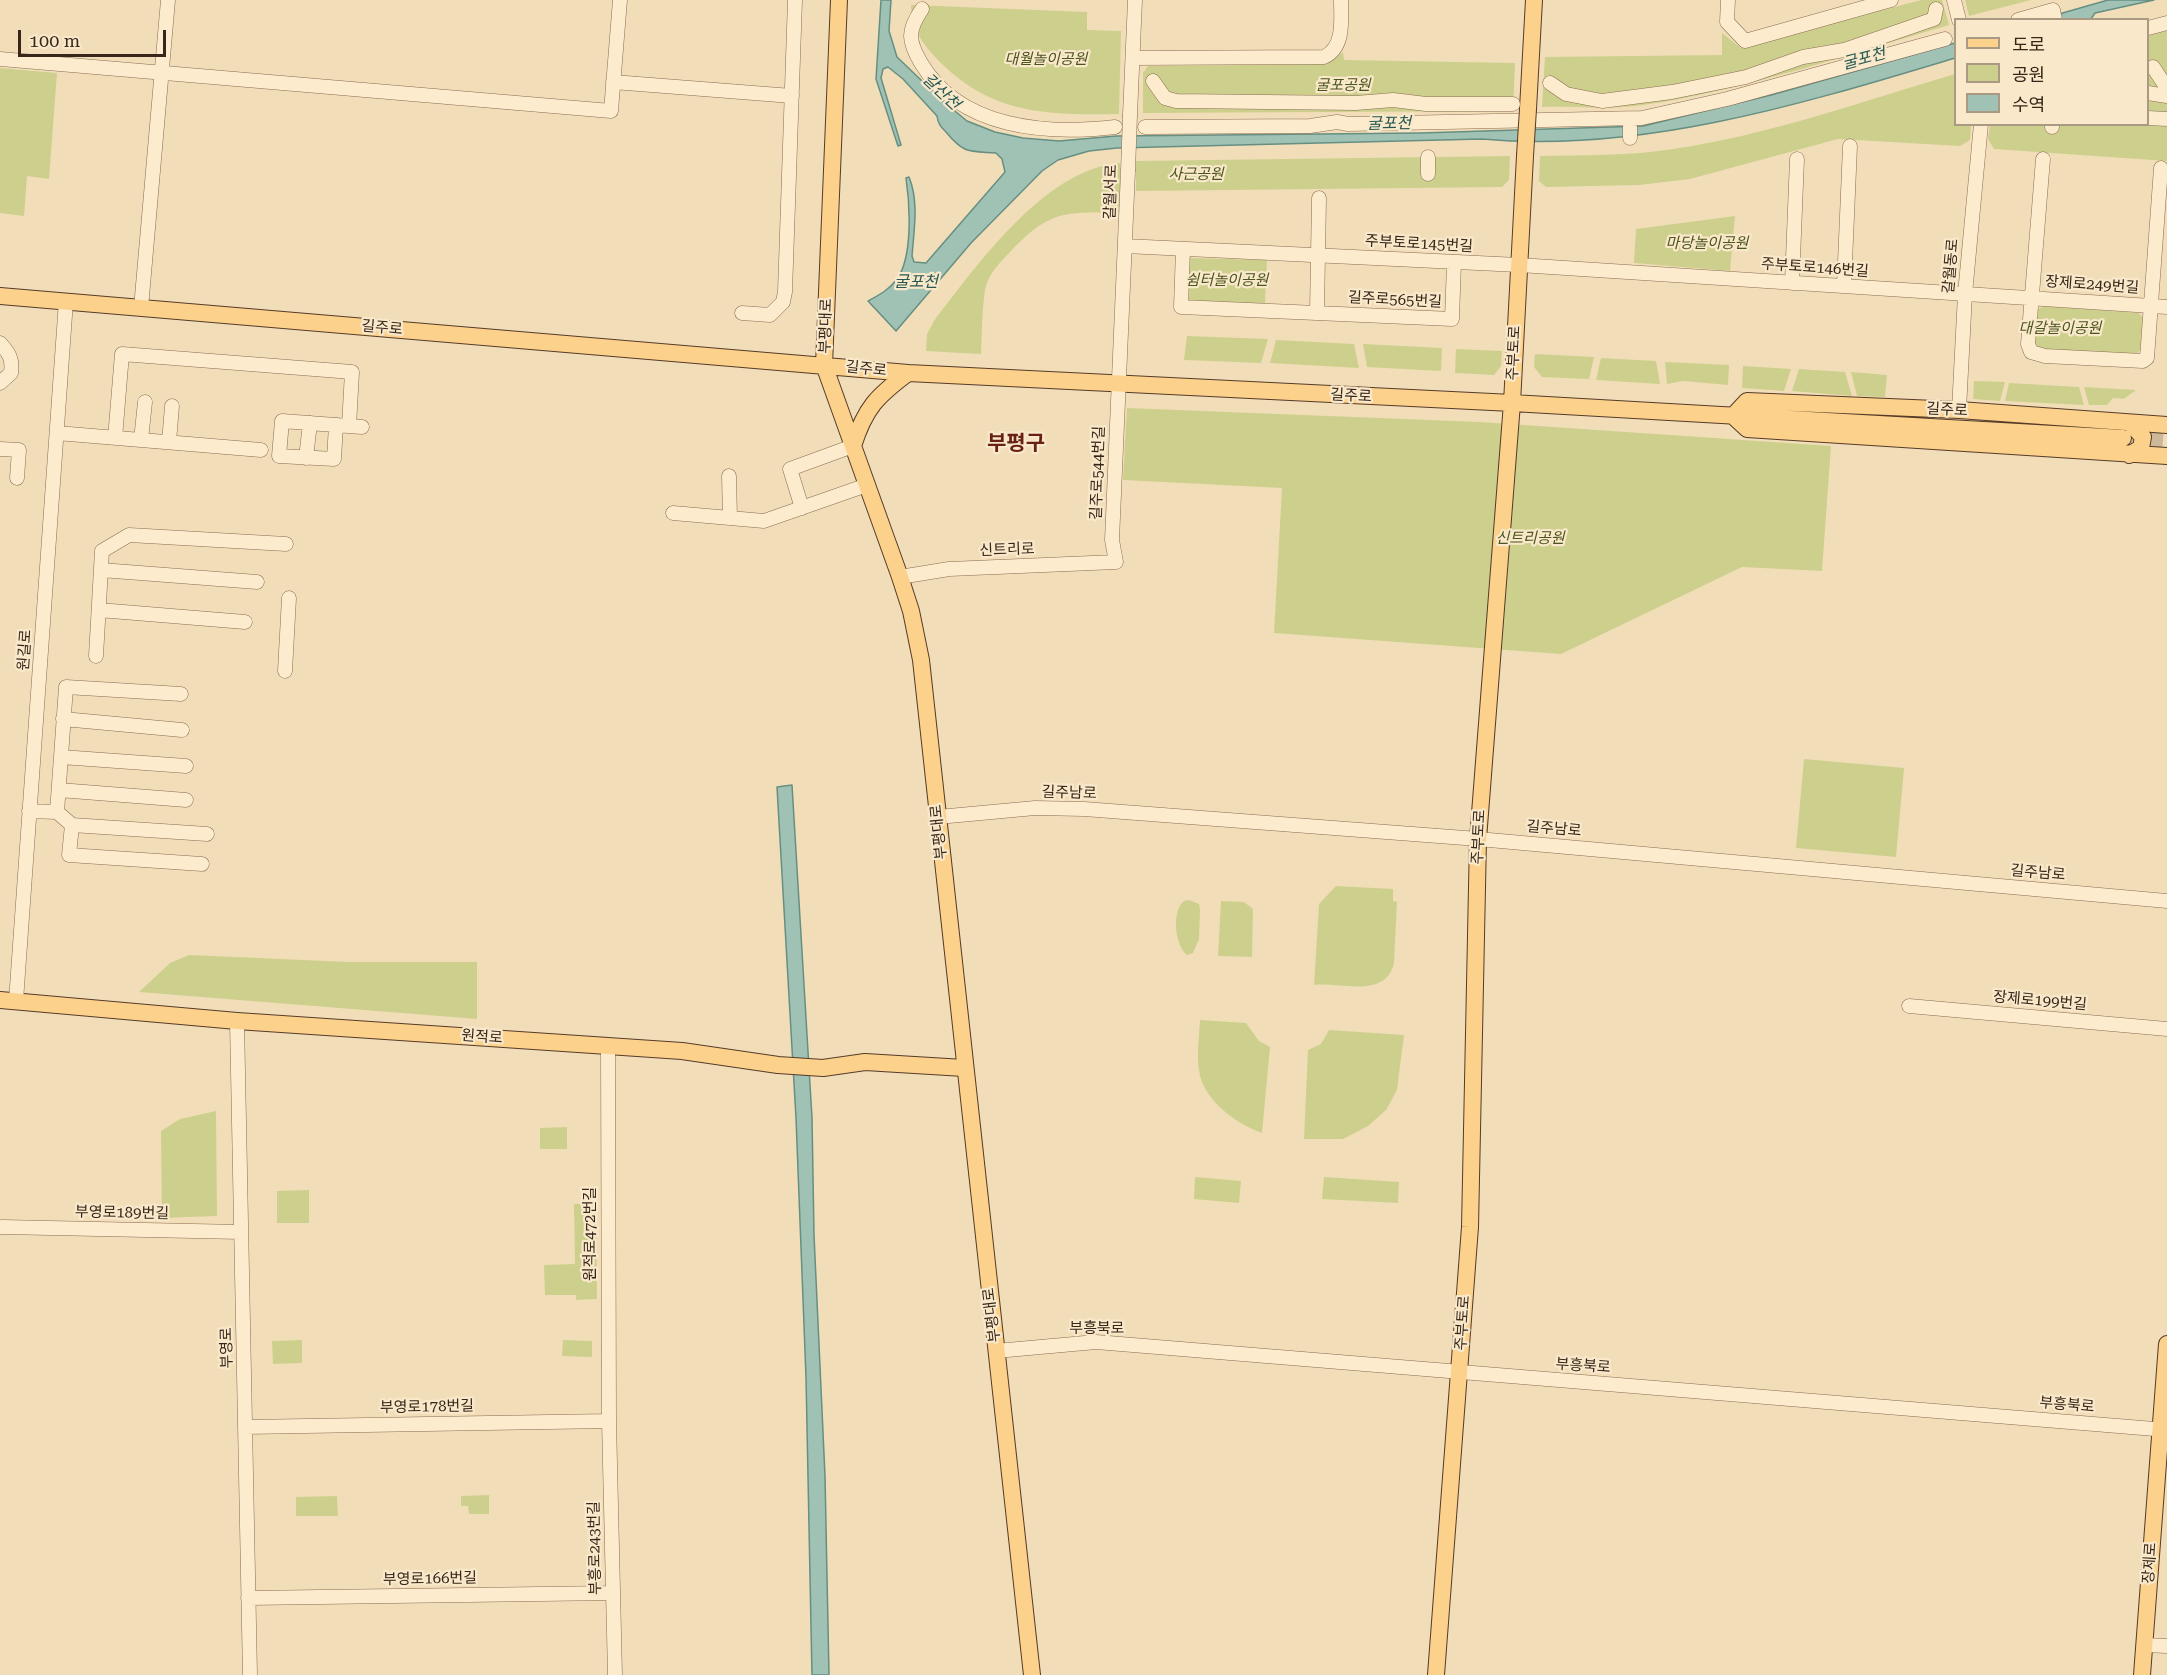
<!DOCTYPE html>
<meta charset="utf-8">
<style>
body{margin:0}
#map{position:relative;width:2167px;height:1675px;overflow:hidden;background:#f2ddb9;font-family:"Roboto Serif","Noto Sans KR",serif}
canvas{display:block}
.legend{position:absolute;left:1954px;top:18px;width:195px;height:108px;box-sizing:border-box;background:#f9e8ca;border:2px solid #ab9a83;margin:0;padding:8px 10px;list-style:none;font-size:18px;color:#372619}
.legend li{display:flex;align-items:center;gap:12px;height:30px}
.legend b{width:30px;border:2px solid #ab9a83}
.scale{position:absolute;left:18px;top:30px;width:148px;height:27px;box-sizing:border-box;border:3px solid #372619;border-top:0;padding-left:8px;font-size:18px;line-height:21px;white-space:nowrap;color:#372619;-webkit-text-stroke:4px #f9e8ca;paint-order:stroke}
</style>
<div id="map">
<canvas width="2167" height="1675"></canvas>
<ul class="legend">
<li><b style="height:8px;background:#fbd18c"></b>도로</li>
<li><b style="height:16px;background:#cdd08d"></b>공원</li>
<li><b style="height:16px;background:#9fc2b5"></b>수역</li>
</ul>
<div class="scale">100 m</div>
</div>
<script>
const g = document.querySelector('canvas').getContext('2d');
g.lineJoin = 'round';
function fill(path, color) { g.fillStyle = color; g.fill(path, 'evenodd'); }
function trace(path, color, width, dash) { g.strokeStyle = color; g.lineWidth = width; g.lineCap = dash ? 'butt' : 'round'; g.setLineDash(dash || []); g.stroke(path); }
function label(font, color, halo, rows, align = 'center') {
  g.font = font + ' "Roboto Serif","Noto Sans KR",serif'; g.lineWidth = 4.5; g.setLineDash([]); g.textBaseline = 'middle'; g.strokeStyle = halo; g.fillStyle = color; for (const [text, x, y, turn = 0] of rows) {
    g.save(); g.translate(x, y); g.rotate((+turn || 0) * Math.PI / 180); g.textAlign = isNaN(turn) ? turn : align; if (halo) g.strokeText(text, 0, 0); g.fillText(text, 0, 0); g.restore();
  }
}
fill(new Path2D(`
 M1921 0H1942L1949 25C1848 54 1747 90 1643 105 1610 110 1575 106 1542 107L1545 57 1722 55V33L1741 48Z
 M1965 0H2031L1969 16Z
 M911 5 1087 12V30L1121 31 1119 114C1049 115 994 115 942 64 924 46 912 31 911 5Z
 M2167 19V161L1994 149 1988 139 1990 125 2148 124V25Z
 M1343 52 1344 60 1515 63 1513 111 1143 113V73L1148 66 1327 64Z
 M0 68 57 73 49 179 27 176 24 216 0 213Z
 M1955 74 1956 124 1971 125 1970 140 1960 146 1838 139 1690 179 1639 185 1546 187 1539 181 1540 156C1584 155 1629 156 1673 149 1769 135 1863 101 1955 74Z
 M1510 156 1509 180 1502 187 1136 191V161Z
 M1120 163V213C1064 212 1050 210 1010 252 999 263 988 275 985 290 982 311 982 333 981 354L926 351 927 334 934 321C976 266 1046 168 1120 163Z
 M1735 216 1730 271 1634 263 1636 229Z
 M1189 258 1267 260 1265 304 1188 301Z
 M2044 306 2139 313 2144 319 2142 349 2136 354 2039 349 2034 341 2037 310Z
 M1187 336 1268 339 1261 363 1184 360Z
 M1276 340 1354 344 1359 368 1270 363Z
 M1363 344 1442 348 1441 371 1367 367Z
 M1456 349 1502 351 1501 366 1494 375 1455 373Z
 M1535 354 1594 357 1589 379 1542 377 1534 367Z
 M1601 358 1656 361 1660 384 1596 380Z
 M1665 362 1729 365 1728 385 1683 381 1667 384Z
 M1743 366 1791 369 1784 391 1742 388Z
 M1799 369 1845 372 1852 396 1792 391Z
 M1851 372 1887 375 1885 397 1857 396Z
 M1974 381 2005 382 2000 401 1973 399Z
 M2009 383 2079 387 2084 405 2005 401Z
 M2084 387 2136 390 2124 399 2113 398 2107 405H2089Z
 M1127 408 1480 422 1831 446 1822 571 1742 567 1561 654 1274 633 1282 488 1123 480Z
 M1804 759 1904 768 1896 857 1796 848Z
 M1336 886 1393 889V901L1397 902 1394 963C1386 999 1341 982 1314 985L1319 904Z
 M1189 900 1199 904 1200 910 1199 939 1193 953 1187 955C1175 946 1171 912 1184 901Z
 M1221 901 1244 902 1253 909 1252 957 1218 956Z
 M189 955 349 962H477V1019L139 992 170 963Z
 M1200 1020 1246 1023 1259 1041 1270 1047 1262 1133C1239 1125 1211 1105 1202 1082 1195 1063 1199 1040 1200 1020Z
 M1329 1030 1404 1035 1397 1090 1386 1110 1368 1126 1343 1139H1304L1308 1050 1321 1044Z
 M216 1111 217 1216 162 1218 161 1131 180 1119Z
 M567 1127V1149H540V1128Z
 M1195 1177 1241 1181 1239 1203 1194 1199Z
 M1324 1177 1399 1182 1398 1203 1322 1199Z
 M309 1190V1223H277V1191Z
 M574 1204H596L597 1299 576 1300V1295H545L544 1265 575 1264Z
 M302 1340V1363L273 1364 272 1341Z
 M563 1340 592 1341V1357L562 1356Z
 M489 1495V1514H469L468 1506H461V1496Z
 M337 1496 338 1516H296V1497Z`), '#cdd08d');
const water = new Path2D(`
 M881 0H891L889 31 897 57 944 102 967 121 995 132 1023 138 1059 141 1116 136 1421 133 1643 126 1771 95 1955 43V58C1805 103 1641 154 1482 139L1117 148 1089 151 1058 160 1042 171 971 243 896 331 868 301C879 295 889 290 897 279 913 257 910 205 906 178L909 177C919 201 914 230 912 256L914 262 926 263 1005 172 1002 159 996 153C969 151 964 154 946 132 941 127 938 124 937 116L903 79 888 67 883 69 881 78 901 145 898 146 876 79Z
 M2108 0H2154L2095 13 2091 19 2038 20Z
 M792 785 812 1118 814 1235 825 1476 829 1675H812L806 1377 796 1118 777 787Z`);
fill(water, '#9fc2b5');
trace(water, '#668f82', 1.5);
trace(new Path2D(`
 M2123 438 2167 441`), '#cdb899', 16, [16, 8]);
const minor = new Path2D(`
 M1728 0 1727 22 1745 41 1891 0
 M1954 0 1959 20
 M922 9C907 31 908 41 921 63 960 129 1047 135 1115 127
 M2018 20 2053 10 2055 20
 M2148 28 2167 23
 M1133 58 1324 57C1345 47 1341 20 1341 0
 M0 59 611 111 620 0
 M2153 67 2167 88
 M1153 81 1165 98 1176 101 1356 103 1393 100 1426 104H1513
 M613 82 792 96
 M1550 83 1566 94 1602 101 1672 92 1746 77 1803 57 1844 50 1934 19 1936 9
 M2148 93 2167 96
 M1130 115 1135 0
 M2148 118 2167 119
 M1145 127 1310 126 1337 122 1348 124 1642 118 1727 99 1945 39
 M2052 127V124
 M1630 138V127
 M1428 157V174
 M2043 159 2028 344 2031 352 2045 356 2143 361 2147 358 2161 168
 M1125 246 1519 265 2167 307
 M1183 249 1181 307 1452 319 1454 263
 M1792 283 1797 159
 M1844 286 1850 146
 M141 308 168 0
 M1317 312 1319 198
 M742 313 770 315 783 302 785 292 795 0
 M0 343C9 353 13 359 11 373L0 383
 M1959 410 1965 294 1981 124
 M336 425 334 459 279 456 282 421 362 427
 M57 433 261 450
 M115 438 122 354 352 372 349 426
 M141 440 145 402
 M169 442 172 406
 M0 449 19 450 17 478
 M306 458 310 423
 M729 476 730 518
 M802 508 790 469 853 446
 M673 513 764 521 867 485
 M101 570 257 582
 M900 577 949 569 1116 562 1112 540 1128 171
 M99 610 245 622
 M96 656 102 551 129 535 286 544
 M285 671 289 598
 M63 719 182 730
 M61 757 186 766
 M59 790 186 800
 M29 811 57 812 72 825 69 855 202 864
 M57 812 66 687 181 694
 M938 817 1035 808 1084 809 1478 839 2167 901
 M72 825 207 834
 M16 1001 66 301
 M1909 1006 2167 1029
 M237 1021 250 1675
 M608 1046 609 1421 615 1675
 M2 1227 241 1232
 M996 1351 1096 1342 2167 1430
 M245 1427 609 1421
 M248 1598 613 1593
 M2144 1645 2167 1646`);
const major = new Path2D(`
 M839 0 824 365 900 577 911 611 921 660 1032 1675
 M1528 109 1534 0
 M0 296 908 373 1512 403 2123 438
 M1733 416 1747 401 1959 410 2167 425
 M1733 416 1747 429 2167 456
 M853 446C865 408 877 396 908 373
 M2129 455 2141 448 2143 437 2130 423
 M0 1000 237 1021 682 1051 778 1065 823 1068 865 1062 964 1068
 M1436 1675 1470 1227 1478 839 1512 403 1525 156
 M2142 1675 2167 1344`);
trace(minor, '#8a6c52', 15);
trace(major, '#563b28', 18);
trace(minor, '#fcebcd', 14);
trace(major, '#fbd18c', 16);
const minorBridge = new Path2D(`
 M1128 171 1130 115`);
const majorBridge = new Path2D(`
 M1525 156 1528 109`);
trace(minorBridge, '#8a6c52', 15, []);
trace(majorBridge, '#563b28', 18, []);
trace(minorBridge, '#fcebcd', 14);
trace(majorBridge, '#fbd18c', 16);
label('italic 15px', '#4b551e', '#f9e8ca', [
 ["대월놀이공원",1046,60],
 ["굴포공원",1343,86],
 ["사근공원",1196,175],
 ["마당놀이공원",1707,244],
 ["쉼터놀이공원",1227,281],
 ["대갈놀이공원",2060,329],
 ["신트리공원",1530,539]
]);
label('15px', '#372619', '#f9e8ca', [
 ["갈월서로",1111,192,-88],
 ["주부토로145번길",1419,244,3],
 ["갈월동로",1951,266,-85],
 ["주부토로146번길",1815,268,4],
 ["장제로249번길",2092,285,4],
 ["길주로565번길",1395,300,3],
 ["부평대로",826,326,-88],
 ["길주로",382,328,5],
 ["주부토로",1514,353,-87],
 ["길주로",866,369,6],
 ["길주로",1351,396,3],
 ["길주로",1947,410,3],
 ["길주로544번길",1098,473,-88],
 ["신트리로",1007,550,-2],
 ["원길로",25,650,-86],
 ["길주남로",1069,793,2],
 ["길주남로",1554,829,5],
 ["부평대로",939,832,-96],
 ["주부토로",1479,837,-87],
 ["길주남로",2038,873,5],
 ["장제로199번길",2040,1001,5],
 ["원적로",482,1037,4],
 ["부영로189번길",122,1213,1],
 ["원적로472번길",591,1234,-90],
 ["부평대로",992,1315,-97],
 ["주부토로",1463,1323,-86],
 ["부흥북로",1097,1329],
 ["부영로",227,1348,-91],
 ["부흥북로",1583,1366,4],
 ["부흥북로",2067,1405,5],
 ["부영로178번길",427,1407,-1],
 ["부흥로243번길",595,1548,-91],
 ["장제로",2150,1563,-86],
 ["부영로166번길",430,1579,-1]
]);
label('italic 16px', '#275952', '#f9e8ca', [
 ["굴포천",1864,59,-15],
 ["갈산천",941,92,43],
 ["굴포천",1389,124,-1],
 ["굴포천",916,282]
]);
label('bold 21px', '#682114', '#f9e8ca', [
 ["부평구",1016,444]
]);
</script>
